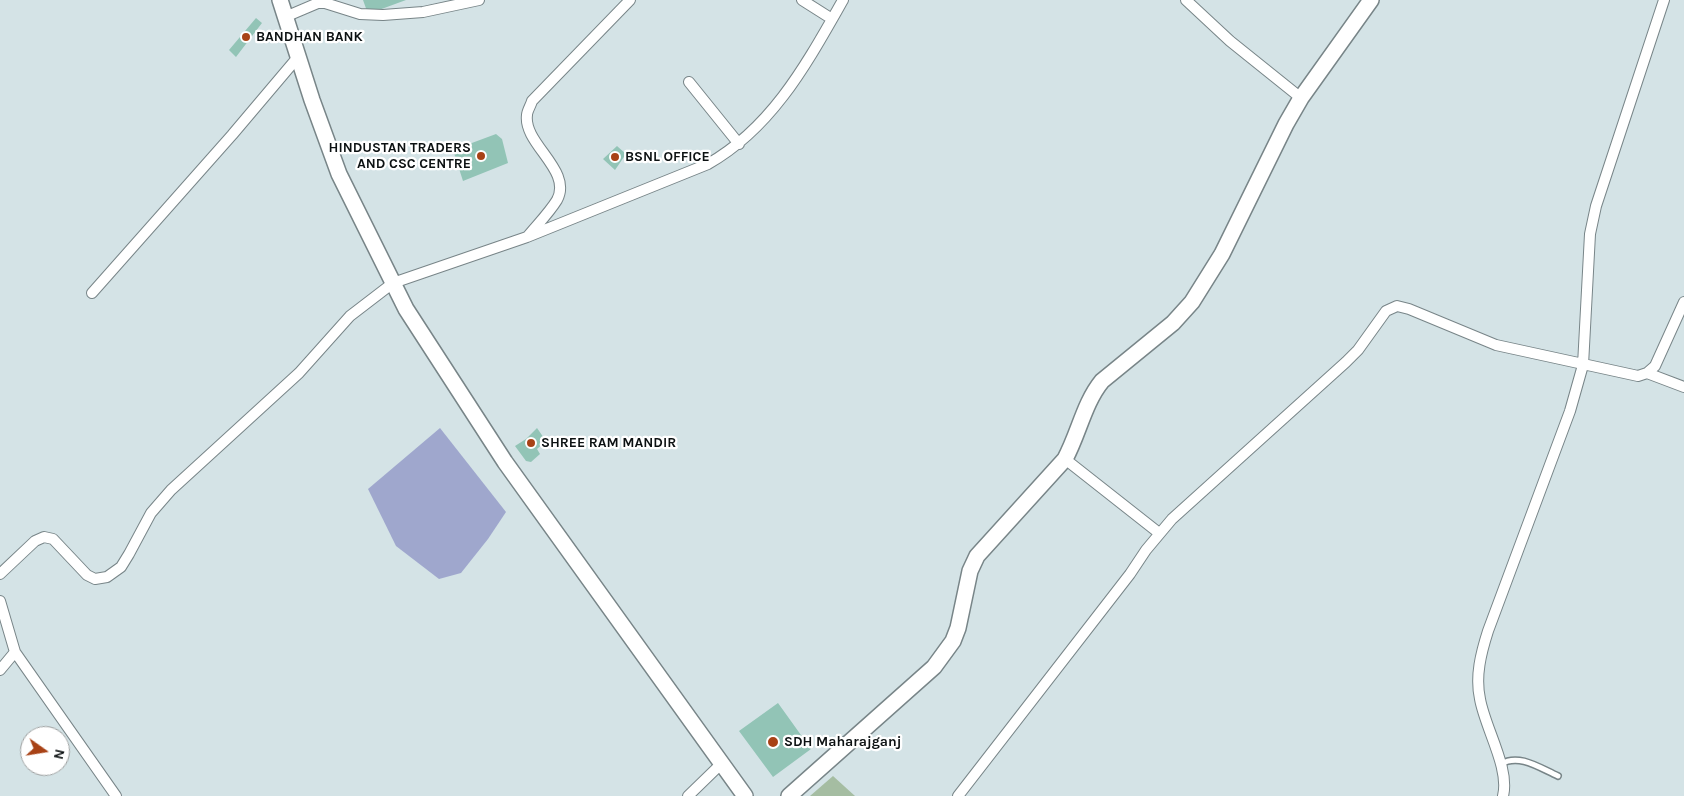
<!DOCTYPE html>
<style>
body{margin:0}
#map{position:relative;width:1684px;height:796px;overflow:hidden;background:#d4e3e6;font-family:Karla,sans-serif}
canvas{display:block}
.north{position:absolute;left:20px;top:726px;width:50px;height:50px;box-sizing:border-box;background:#fff;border:1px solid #9ea0a0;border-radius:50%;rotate:103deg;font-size:14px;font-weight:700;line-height:20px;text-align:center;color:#0c1112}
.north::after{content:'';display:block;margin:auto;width:18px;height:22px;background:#a84216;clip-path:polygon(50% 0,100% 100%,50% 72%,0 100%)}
</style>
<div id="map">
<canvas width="1684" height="796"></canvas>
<div class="north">N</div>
</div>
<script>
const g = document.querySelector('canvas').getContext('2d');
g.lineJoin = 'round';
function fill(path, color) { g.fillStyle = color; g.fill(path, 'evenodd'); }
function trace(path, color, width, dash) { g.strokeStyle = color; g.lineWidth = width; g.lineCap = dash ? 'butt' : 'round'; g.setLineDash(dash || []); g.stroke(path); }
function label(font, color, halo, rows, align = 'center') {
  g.font = font + ' Karla,sans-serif'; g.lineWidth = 4.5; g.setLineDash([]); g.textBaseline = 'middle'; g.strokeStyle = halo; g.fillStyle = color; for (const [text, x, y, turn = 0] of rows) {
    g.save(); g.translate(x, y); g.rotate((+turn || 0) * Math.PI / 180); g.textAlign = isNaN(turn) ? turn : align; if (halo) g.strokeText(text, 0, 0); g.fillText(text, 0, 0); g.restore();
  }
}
fill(new Path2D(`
 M833 776 855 796H810Z`), '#a5bda2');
fill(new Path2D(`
 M440 428 506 512 488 539 461 573 439 579 396 546 368 489Z`), '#9fa7cd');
fill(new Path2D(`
 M363 0H406L368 14Z
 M256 18 262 23 236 57 229 50Z
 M496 134 502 139 508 163 463 181 453 150Z
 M617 146 626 154 615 170 603 159Z
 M537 428 546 441 537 449 540 454 531 462 526 461 515 446 526 439Z
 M778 703 811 749 773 777 739 731Z`), '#92c4b6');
const lane = new Path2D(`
 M1501 764C1519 753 1540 768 1558 776`);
const street = new Path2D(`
 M802 0 832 19
 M1186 0 1230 41 1301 98
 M285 17 318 3H325L360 14 383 15 423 12 479 0
 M689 82 739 144
 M528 236C537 225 549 213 557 200 573 170 523 144 527 115 527 111 531 105 532 101L630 0
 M92 293 232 135 298 57
 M1647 373 1684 387
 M1065 459 1159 533
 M0 574 35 541 44 537 53 539 87 575 95 579 107 577 121 567 129 554 151 513 171 490 299 373 350 316 393 283 527 237 708 164C773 127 807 63 843 0
 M0 601 15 652 116 796
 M0 670 15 652
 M688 796 721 764
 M958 796 1130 574 1146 550 1172 519 1346 362 1358 350 1386 311 1397 306 1409 309 1496 345 1638 376 1647 373 1655 366 1684 302
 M1503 796C1510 768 1485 728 1480 699 1475 676 1481 653 1488 631L1570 411 1583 365 1590 234 1596 206 1664 0`);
const secondary = new Path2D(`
 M280 0 312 100 339 174 406 309 505 462 745 796
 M789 796 934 667 953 641 958 628 970 571 977 556 1065 459C1079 433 1084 403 1102 381L1173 323 1192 302 1222 254 1286 124 1301 98 1371 0`);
trace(lane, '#788588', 8);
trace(street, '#788588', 12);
trace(secondary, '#788588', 18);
trace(lane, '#fff', 5);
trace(street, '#fff', 10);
trace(secondary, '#fff', 15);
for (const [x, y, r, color] of [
 [246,37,5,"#a84216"],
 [481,156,5,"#a84216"],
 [615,157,5,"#a84216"],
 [531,443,5,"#a84216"],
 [773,742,6,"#a84216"]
]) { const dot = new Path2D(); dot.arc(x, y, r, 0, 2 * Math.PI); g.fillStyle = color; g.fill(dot); trace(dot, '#fff', 2); }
label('bold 14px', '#0c1112', '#fff', [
 ["BANDHAN BANK",256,37],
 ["HINDUSTAN TRADERS",471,148,"right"],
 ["AND CSC CENTRE",471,164,"right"],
 ["BSNL OFFICE",625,157],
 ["SHREE RAM MANDIR",541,443],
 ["SDH Maharajganj",784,742]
], 'left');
</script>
